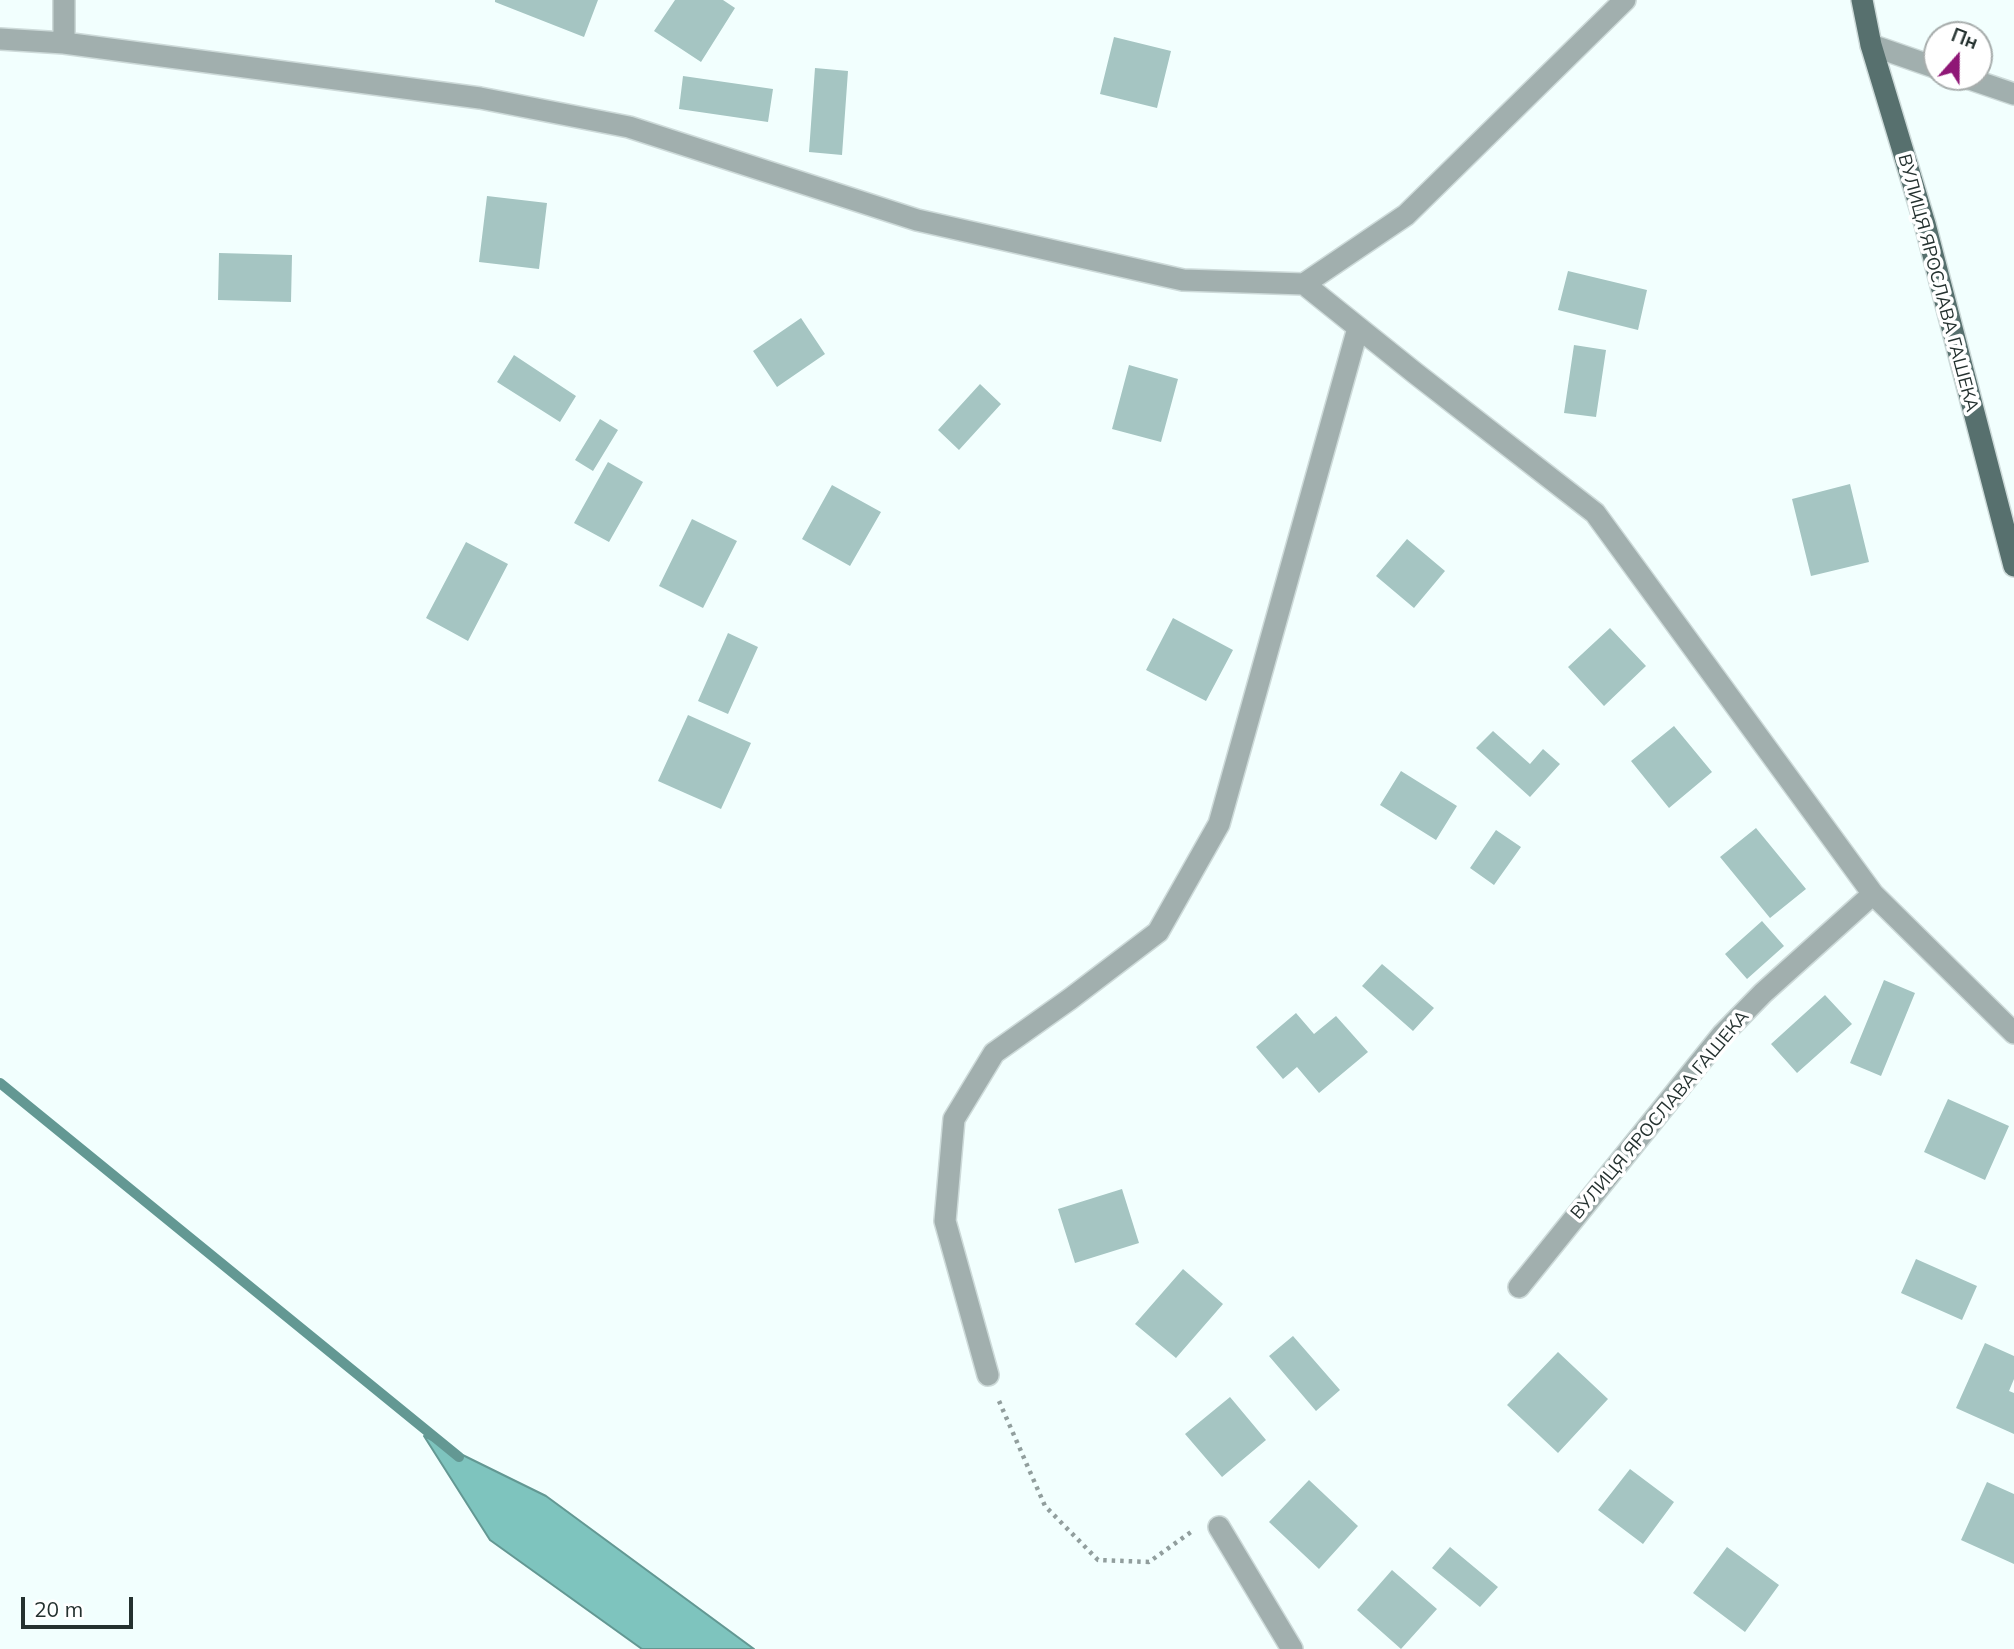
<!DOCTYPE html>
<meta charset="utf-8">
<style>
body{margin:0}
#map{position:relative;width:2014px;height:1649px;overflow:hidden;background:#f2fffe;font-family:Mulish,sans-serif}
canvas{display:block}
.north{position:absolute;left:1923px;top:21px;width:70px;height:70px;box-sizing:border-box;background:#fff;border:2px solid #a7adac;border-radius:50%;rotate:21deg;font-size:19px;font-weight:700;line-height:28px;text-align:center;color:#24312f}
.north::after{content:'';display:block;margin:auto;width:24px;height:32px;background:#8f1776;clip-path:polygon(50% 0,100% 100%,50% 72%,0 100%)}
.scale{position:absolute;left:21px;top:1597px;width:112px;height:32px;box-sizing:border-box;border:4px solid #24312f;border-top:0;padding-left:9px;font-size:21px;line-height:24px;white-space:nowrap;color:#24312f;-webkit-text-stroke:5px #fff;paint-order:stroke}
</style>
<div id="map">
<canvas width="2014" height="1649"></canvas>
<div class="north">Пн</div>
<div class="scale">20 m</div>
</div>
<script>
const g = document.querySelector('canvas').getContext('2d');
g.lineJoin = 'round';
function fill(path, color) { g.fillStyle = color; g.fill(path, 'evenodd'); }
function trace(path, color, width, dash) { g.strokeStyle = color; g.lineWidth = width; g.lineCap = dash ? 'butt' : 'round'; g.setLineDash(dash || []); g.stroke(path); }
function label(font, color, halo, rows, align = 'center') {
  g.font = font + ' Mulish,sans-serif'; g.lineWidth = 7; g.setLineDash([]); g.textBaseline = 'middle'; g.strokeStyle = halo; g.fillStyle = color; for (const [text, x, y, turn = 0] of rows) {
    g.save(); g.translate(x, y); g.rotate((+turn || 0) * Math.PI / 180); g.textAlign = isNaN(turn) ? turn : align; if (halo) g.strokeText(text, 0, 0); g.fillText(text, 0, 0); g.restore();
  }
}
const water = new Path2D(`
 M424 1436 546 1496 754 1649H642L490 1540Z`);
fill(water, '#7ec4be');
trace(water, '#639893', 2);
trace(new Path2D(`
 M0 1083 459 1457`), '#639893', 10);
fill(new Path2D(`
 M495 0H598L584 37 495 2Z
 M675 0H723L735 8 701 62 654 31Z
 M1114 37 1171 51 1157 108 1100 94Z
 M815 68 848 71 842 155 809 152Z
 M683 76 773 89 768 122 679 109Z
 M487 196 547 203 539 269 479 262Z
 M219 253 292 255 291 302 218 300Z
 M1568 271 1647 290 1638 330 1558 310Z
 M801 318 825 354 777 387 753 351Z
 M1574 345 1606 350 1596 417 1564 413Z
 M514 355 576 396 560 422 497 382Z
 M1129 365 1178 379 1161 442 1112 429Z
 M980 384 1001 404 959 450 938 430Z
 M600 419 618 430 593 471 575 460Z
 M608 462 643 482 609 542 574 523Z
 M1850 484 1869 562 1811 576 1792 499Z
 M832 485 881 512 850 566 802 539Z
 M692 519 737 541 703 608 659 586Z
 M1407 539 1445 571 1414 608 1376 576Z
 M466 542 508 564 468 641 426 618Z
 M1173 618 1233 650 1206 701 1146 670Z
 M1610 628 1646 666 1604 706 1568 667Z
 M728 633 758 647 728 714 698 701Z
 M688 715 751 743 721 809 658 781Z
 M1674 726 1712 772 1669 808 1631 761Z
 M1493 731 1530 764 1543 749 1560 764 1530 797 1476 748Z
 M1401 771 1457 806 1436 840 1380 805Z
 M1756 828 1806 889 1770 918 1720 857Z
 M1496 830 1521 847 1494 885 1470 868Z
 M1762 921 1784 946 1747 979 1725 954Z
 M1382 964 1434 1008 1413 1031 1362 986Z
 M1884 980 1915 993 1881 1076 1850 1063Z
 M1825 995 1852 1024 1797 1073 1771 1044Z
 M1296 1013 1314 1034 1336 1016 1368 1052 1319 1093 1297 1067 1283 1079 1256 1047Z
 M1948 1099 2009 1126 1985 1180 1924 1152Z
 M1122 1189 1139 1243 1075 1263 1058 1209Z
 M1916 1259 1977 1286 1962 1320 1901 1293Z
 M1183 1269 1223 1304 1176 1358 1135 1324Z
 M1293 1336 1340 1390 1316 1411 1269 1356Z
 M1985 1343 2014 1356V1379L2009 1391 2014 1393V1434L1956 1408Z
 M1558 1352 1608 1399 1558 1453 1507 1405Z
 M1230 1397 1266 1440 1222 1477 1185 1434Z
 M1630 1469 1674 1502 1643 1544 1598 1510Z
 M1309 1480 1358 1526 1319 1569 1269 1522Z
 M1987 1482 2014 1494V1564L1961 1540Z
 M1450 1547 1498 1587 1480 1607 1432 1568Z
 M1727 1547 1779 1585 1745 1632 1693 1593Z
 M1392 1570 1437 1609 1401 1649 1357 1610Z`), '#a5c5c2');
const street = new Path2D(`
 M64 0V43
 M0 39 64 43 480 98 629 127 917 220 1183 280 1304 284 1406 215 1625 0
 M1871 45 1937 68
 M1964 77 2014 94
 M1304 284 1415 373 1595 513 1873 894 2014 1033
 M1519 1287 1722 1035 1763 993 1873 894
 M988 1375 945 1221 954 1119 994 1053 1070 999 1158 932 1219 824 1358 328
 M1219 1527 1292 1649`);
const primary = new Path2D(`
 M1862 0 1871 45 1925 224 2014 566`);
trace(street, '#cddad9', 24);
trace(primary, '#cddad9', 24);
trace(new Path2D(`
 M999 1401 1045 1506 1098 1560 1149 1562 1191 1532`), '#919e9d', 4.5, [3.5, 5]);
trace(street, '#a1afae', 21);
trace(primary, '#57706e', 21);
label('18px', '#24312f', '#fff', [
 ["ВУЛИЦЯ ЯРОСЛАВА ГАШЕКА",1938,283,75],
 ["ВУЛИЦЯ ЯРОСЛАВА ГАШЕКА",1660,1115,-50]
]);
</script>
